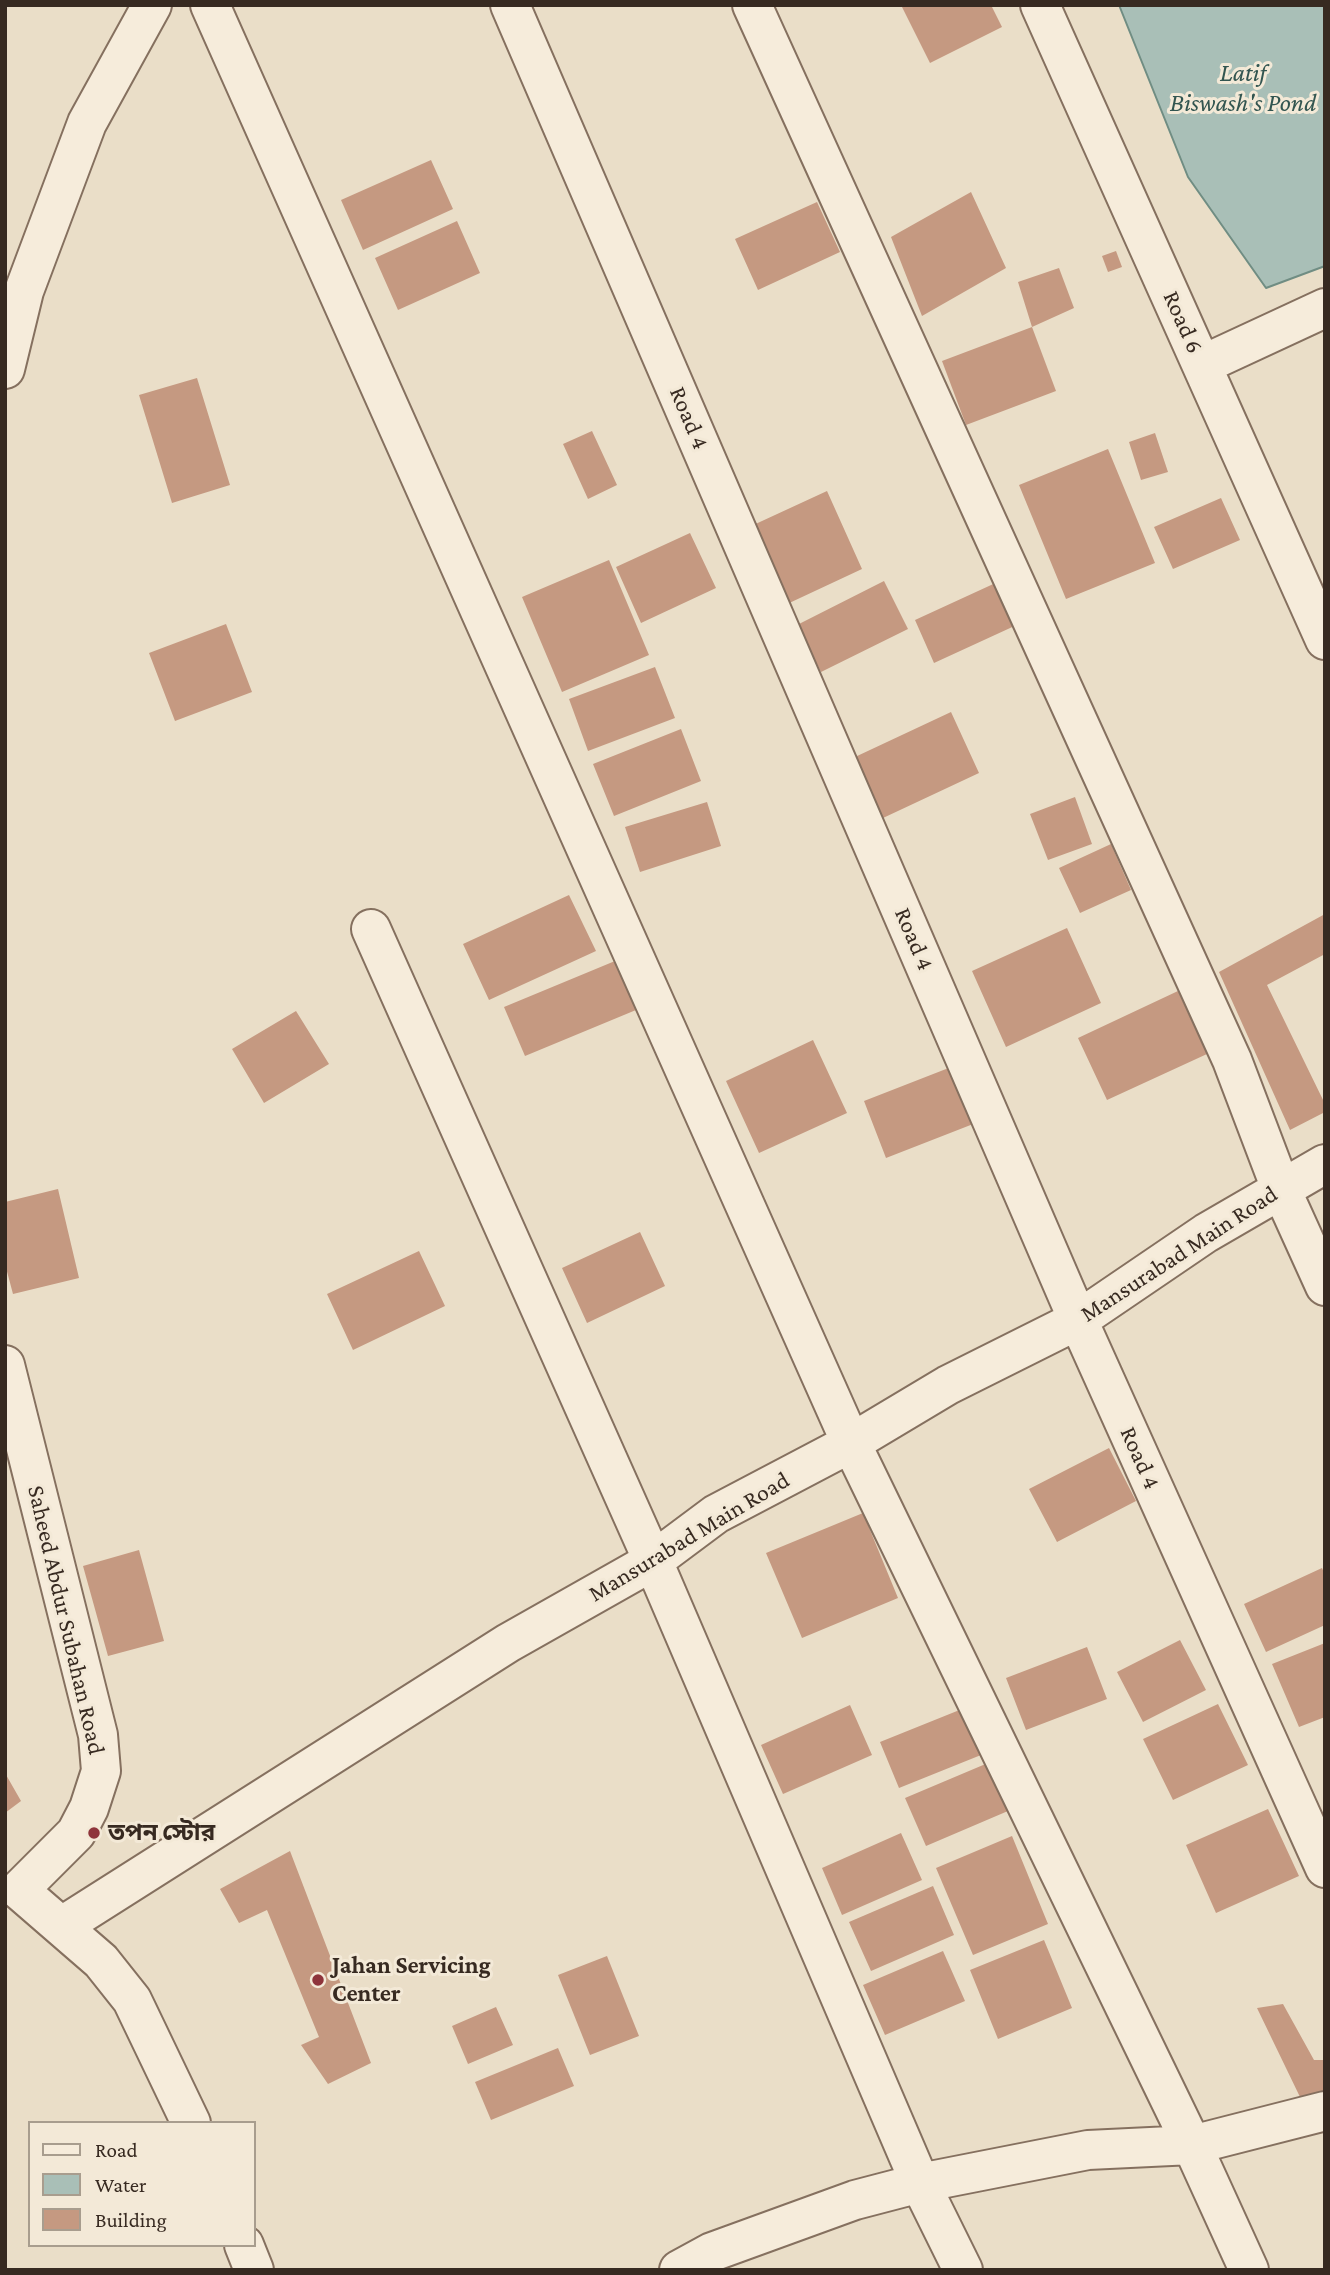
<!DOCTYPE html>
<meta charset="utf-8">
<style>
body{margin:0}
#map{position:relative;width:1330px;height:2275px;overflow:hidden;background:#eadec8;font-family:"Crimson Pro",serif}
canvas{display:block}
.frame{position:absolute;inset:0;border:7px solid #372a21;pointer-events:none}
.legend{position:absolute;left:28px;top:2121px;width:228px;height:126px;box-sizing:border-box;background:#f3e9d7;border:2px solid #a89d8e;margin:0;padding:9px 12px;list-style:none;font-size:21px;color:#372a21}
.legend li{display:flex;align-items:center;gap:14px;height:35px}
.legend b{width:35px;border:2px solid #a89d8e}
</style>
<div id="map">
<canvas width="1330" height="2275"></canvas>
<div class="frame"></div>
<ul class="legend">
<li><b style="height:9px;background:#f6ecdb"></b>Road</li>
<li><b style="height:19px;background:#a9bfb7"></b>Water</li>
<li><b style="height:19px;background:#c59981"></b>Building</li>
</ul>
</div>
<script>
const g = document.querySelector('canvas').getContext('2d');
g.lineJoin = 'round';
function fill(path, color) { g.fillStyle = color; g.fill(path, 'evenodd'); }
function trace(path, color, width, dash) { g.strokeStyle = color; g.lineWidth = width; g.lineCap = dash ? 'butt' : 'round'; g.setLineDash(dash || []); g.stroke(path); }
function label(font, color, halo, rows, align = 'center') {
  g.font = font + ' "Crimson Pro","Noto Sans Bengali",serif'; g.lineWidth = 6; g.setLineDash([]); g.textBaseline = 'middle'; g.strokeStyle = halo; g.fillStyle = color; for (const [text, x, y, turn = 0] of rows) {
    g.save(); g.translate(x, y); g.rotate((+turn || 0) * Math.PI / 180); g.textAlign = isNaN(turn) ? turn : align; if (halo) g.strokeText(text, 0, 0); g.fillText(text, 0, 0); g.restore();
  }
}
const water = new Path2D(`
 M1119 5H1325V266L1266 288 1188 177Z`);
fill(water, '#a9bfb7');
trace(water, '#708d83', 2);
fill(new Path2D(`
 M901 5H991L1002 27 930 63Z
 M431 160 453 209 363 250 341 200Z
 M971 192 1006 268 922 316 891 237Z
 M817 202 840 252 758 290 735 239Z
 M457 221 480 273 398 310 375 258Z
 M1116 251 1122 267 1108 272 1102 256Z
 M1059 268 1074 308 1032 327 1018 282Z
 M1032 327 1056 391 966 425 942 361Z
 M197 378 230 485 172 503 139 395Z
 M592 431 617 485 588 499 563 444Z
 M1155 433 1168 472 1141 480 1129 442Z
 M1108 449 1155 563 1066 599 1019 485Z
 M827 491 862 569 785 605 749 527Z
 M1221 498 1240 540 1173 569 1154 527Z
 M690 533 716 588 641 623 616 567Z
 M609 560 649 655 562 692 522 597Z
 M1002 580 1021 623 934 663 915 620Z
 M884 581 908 629 821 672 797 625Z
 M226 624 252 692 175 721 149 653Z
 M655 667 675 718 588 751 569 699Z
 M951 712 979 773 883 818 855 757Z
 M681 729 701 781 614 816 593 764Z
 M1075 797 1092 844 1048 860 1030 814Z
 M707 802 721 846 640 872 625 827Z
 M1111 844 1131 890 1080 913 1059 868Z
 M569 895 596 951 489 1000 463 944Z
 M1325 914V954L1267 985 1325 1104V1112L1290 1130 1219 972Z
 M1067 928 1101 1003 1006 1047 972 971Z
 M615 961 636 1010 525 1056 504 1007Z
 M1178 991 1207 1054 1107 1100 1078 1038Z
 M296 1011 329 1064 264 1103 232 1049Z
 M813 1040 847 1113 759 1153 726 1081Z
 M964 1062 986 1119 886 1158 864 1101Z
 M58 1189 79 1278 13 1294 5 1264V1202Z
 M640 1232 665 1286 587 1323 562 1268Z
 M419 1251 445 1306 353 1350 327 1294Z
 M1109 1448 1136 1501 1057 1542 1029 1489Z
 M863 1513 898 1598 802 1638 766 1553Z
 M139 1550 164 1641 108 1656 83 1566Z
 M1322 1568 1325 1575V1625L1266 1652 1244 1604Z
 M1180 1640 1206 1690 1143 1722 1117 1672Z
 M1325 1643V1717L1299 1727 1272 1664Z
 M1087 1647 1107 1699 1026 1730 1006 1678Z
 M1218 1704 1248 1765 1173 1800 1143 1739Z
 M850 1705 872 1755 783 1794 761 1745Z
 M962 1709 981 1755 899 1788 880 1742Z
 M995 1760 1015 1808 926 1846 905 1798Z
 M5 1773 21 1801 5 1813Z
 M1268 1809 1299 1876 1216 1913 1186 1845Z
 M901 1833 922 1880 842 1915 822 1868Z
 M1012 1836 1048 1924 973 1955 936 1868Z
 M290 1851 371 2063 328 2084 301 2045 319 2037 267 1910 239 1923 220 1889Z
 M933 1886 954 1935 871 1971 849 1922Z
 M1044 1940 1072 2008 998 2039 970 1970Z
 M943 1951 965 2001 885 2035 863 1985Z
 M607 1956 639 2036 590 2055 558 1975Z
 M1283 2004 1314 2060H1325V2095L1300 2097 1257 2008Z
 M496 2007 513 2045 468 2064 452 2026Z
 M558 2048 574 2086 491 2120 475 2082Z`), '#c59981');
const minor = new Path2D(`
 M210 5 851 1443 1192 2145 1249 2270
 M510 5 1078 1320 1325 1868
 M752 5 1232 1060 1281 1189 1325 1286
 M1040 5 1325 640
 M1202 365 1325 308
 M5 369 24 291 87 123 152 5
 M371 929 653 1561 920 2183 963 2270
 M5 1365 98 1735 101 1771 89 1808 76 1833 19 1890 101 1961 132 2000 191 2123
 M62 1926 508 1643 653 1561 716 1514 851 1443 948 1385 1078 1320 1206 1233 1325 1164
 M244 2245 254 2270
 M679 2270 712 2252 855 2200 920 2183 1088 2150 1192 2145 1325 2111`);
trace(minor, '#85705f', 42);
trace(minor, '#f6ecdb', 38);
for (const [x, y, r, color] of [
 [94,1833,7,"#8e343b"],
 [318,1980,7,"#8e343b"]
]) { const dot = new Path2D(); dot.arc(x, y, r, 0, 2 * Math.PI); g.fillStyle = color; g.fill(dot); trace(dot, '#f3e9d7', 2.5); }
label('24px', '#372a21', '#f3e9d7', [
 ["Road 6",1183,322,66],
 ["Road 4",689,418,67],
 ["Road 4",914,939,67],
 ["Mansurabad Main Road",1179,1254,-33],
 ["Road 4",1140,1458,66],
 ["Mansurabad Main Road",689,1537,-31],
 ["Saheed Abdur Subahan Road",66,1620,77]
]);
label('bold 24px', '#372a21', '#f3e9d7', [
 ["তপন স্টোর",108,1833],
 ["Jahan Servicing",332,1966],
 ["Center",332,1994]
], 'left');
label('italic 26px', '#325550', '#f3e9d7', [
 ["Latif",1243,73],
 ["Biswash's Pond",1243,103]
]);
</script>
